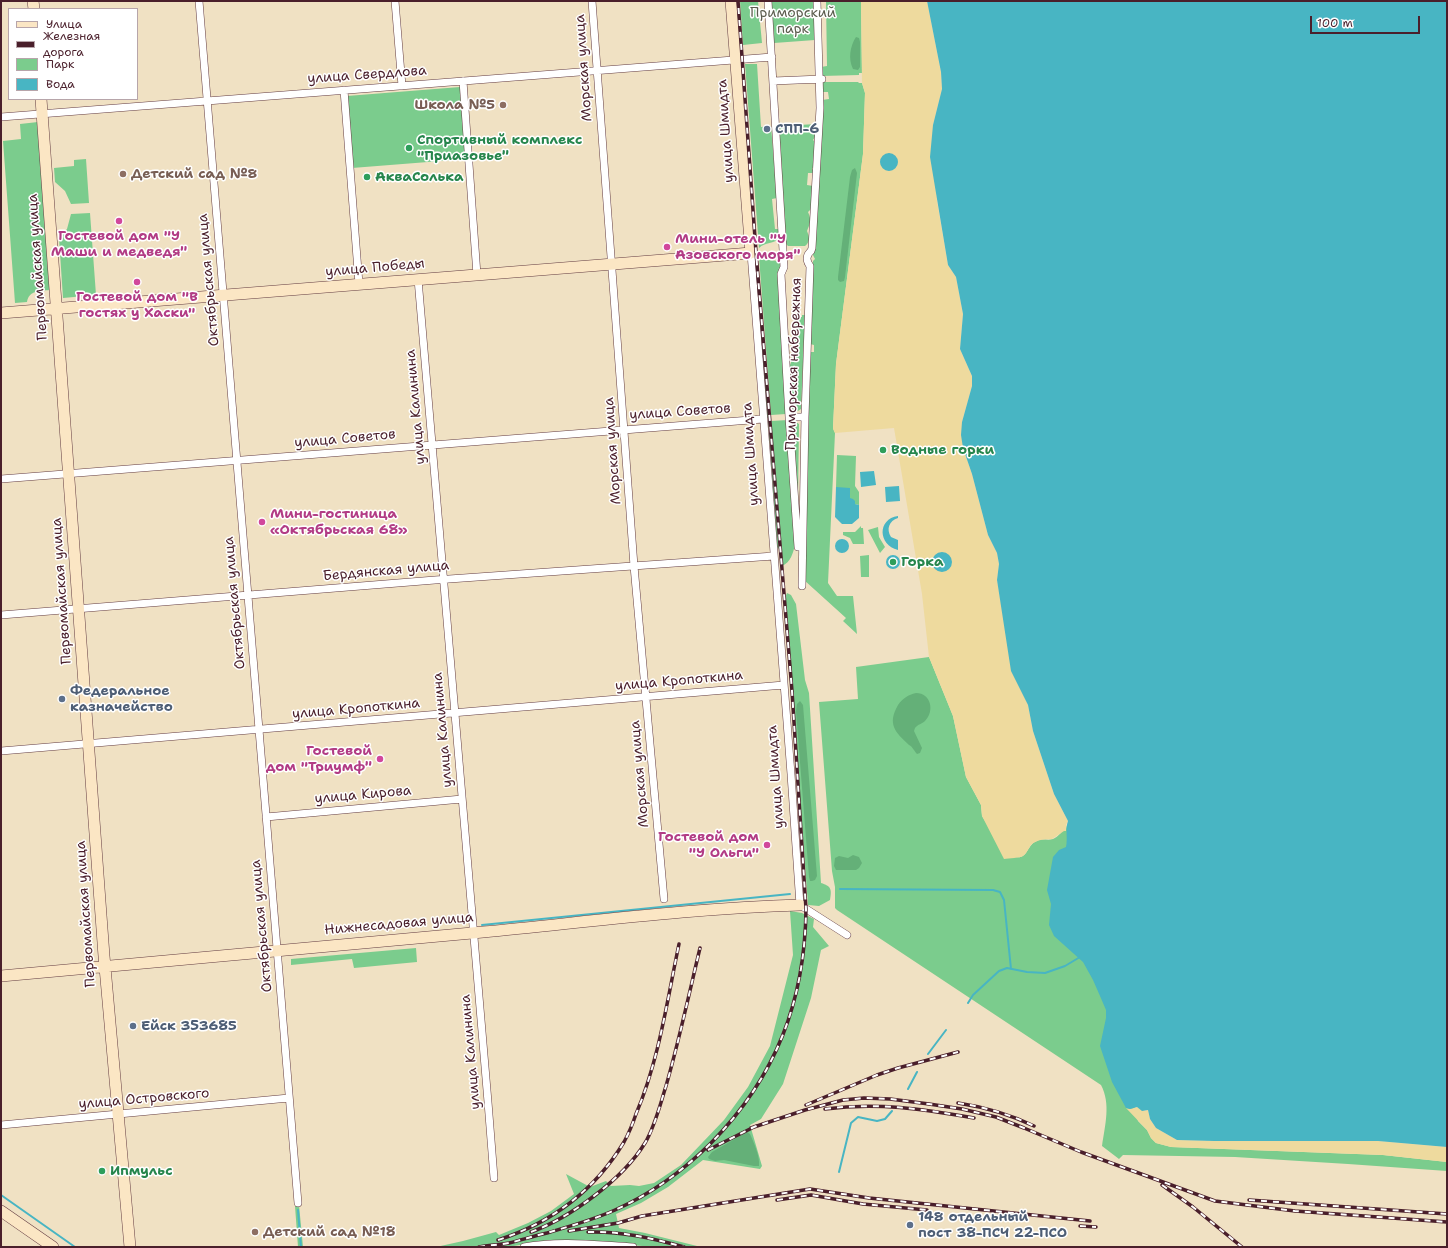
<!DOCTYPE html>
<meta charset="utf-8">
<style>
body{margin:0}
#map{position:relative;width:1448px;height:1248px;overflow:hidden;background:#f0e1c3;font-family:"Shantell Sans",sans-serif}
canvas{display:block}
.frame{position:absolute;inset:0;border:2px solid #4a1f2b;pointer-events:none}
.legend{position:absolute;left:8px;top:8px;width:130px;height:92px;box-sizing:border-box;background:#fff;border:1px solid #b7a5aa;margin:0;padding:5px 7px;list-style:none;font-size:12px;color:#4a1f2b}
.legend li{display:flex;align-items:center;gap:8px;height:20px}
.legend b{width:20px;border:1px solid #b7a5aa}
.scale{position:absolute;left:1310px;top:16px;width:110px;height:18px;box-sizing:border-box;border:2px solid #4a1f2b;border-top:0;padding-left:5px;font-size:12px;line-height:14px;white-space:nowrap;color:#4a1f2b;-webkit-text-stroke:3px #fff;paint-order:stroke}
</style>
<div id="map">
<canvas width="1448" height="1248"></canvas>
<div class="frame"></div>
<ul class="legend">
<li><b style="height:5px;background:#fbe6c4"></b>Улица</li>
<li><b style="height:5px;background:#4a1f2b"></b>Железная дорога</li>
<li><b style="height:11px;background:#7bcc8d"></b>Парк</li>
<li><b style="height:11px;background:#48b5c3"></b>Вода</li>
</ul>
<div class="scale">100 m</div>
</div>
<script>
const g = document.querySelector('canvas').getContext('2d');
g.lineJoin = 'round';
function fill(path, color) { g.fillStyle = color; g.fill(path, 'evenodd'); }
function trace(path, color, width, dash) { g.strokeStyle = color; g.lineWidth = width; g.lineCap = dash ? 'butt' : 'round'; g.setLineDash(dash || []); g.stroke(path); }
function label(font, color, halo, rows, align = 'center') {
  g.font = font + ' "Shantell Sans",sans-serif'; g.lineWidth = 3; g.setLineDash([]); g.textBaseline = 'middle'; g.strokeStyle = halo; g.fillStyle = color; for (const [text, x, y, turn = 0] of rows) {
    g.save(); g.translate(x, y); g.rotate((+turn || 0) * Math.PI / 180); g.textAlign = isNaN(turn) ? turn : align; if (halo) g.strokeText(text, 0, 0); g.fillText(text, 0, 0); g.restore();
  }
}
fill(new Path2D(`
 M740 1H758L762 43 743 45Z
 M770 1H814L815 40 774 43Z
 M826 1H861L862 73H859V75L822 76 821 67 827 66Z
 M742 64 769 418H767L741 76 740 65Z
 M745 64H757L761 127 771 126 777 198 772 199 775 229H780V238C774 244 765 242 759 248Z
 M822 82H858L859 83H862L865 93 863 154 836 364 833 428 835 433 828 583 837 596H853L857 634 843 621 846 618 804 580 810 352H814V345L810 344 813 261 815 259 813 255 822 100 829 99 828 92H822Z
 M460 87 466 159 352 168 347 96Z
 M38 122 50 290C40 291 29 290 27 302L15 303 3 141 21 139 20 124Z
 M817 124 815 137 813 140 815 142 814 166 812 169 814 171V173H808L807 185 813 186 811 209 808 212C812 221 810 223 807 231 809 236 811 241 805 246H788L786 244 779 126Z
 M86 159 89 203 71 204 65 191 55 182 54 168 74 166V160Z
 M90 213 96 295 63 298 59 238 67 229 71 214Z
 M759 257C766 262 774 258 781 263L786 414 771 415Z
 M802 315H805L801 409 798 411H793L790 365 795 351V316H798L799 317H802Z
 M768 420H769L779 549 777 547Z
 M788 420 795 545C793 553 791 562 782 566L771 421Z
 M796 422 799 424 798 500 793 425Z
 M837 455 856 456 855 486 859 492V505L855 504 836 487Z
 M861 526V528H863L864 544H853L850 538 843 535V532H855Z
 M878 527 879 537 885 547 880 553 868 530Z
 M869 555V577H861L860 556Z
 M787 593 791 595 796 604 805 680 809 693 821 883C831 886 832 889 830 900L819 906 808 905 785 598Z
 M929 657 953 716 966 777 981 805 982 816 990 829 1015 857C1028 860 1027 844 1037 841 1042 838 1048 841 1053 839 1058 837 1064 830 1066 825L1138 1121 1147 1130 1151 1138 1156 1143 1171 1147 1383 1155 1447 1162V1171L1348 1164 1235 1157 1123 1155 1119 1159 1102 1146C1105 1125 1111 1104 1101 1085L837 910 835 908V887L832 871 819 702 858 699 856 667Z
 M790 911 802 913 814 919 813 927 829 946 821 950 811 998 783 1084 761 1119 750 1125 762 1166 760 1169 703 1160 668 1187 641 1203 616 1214 619 1228 645 1233 701 1247H658L549 1240 508 1247H436L463 1241 496 1232 499 1235 528 1223 551 1211 574 1194 566 1174 590 1187 606 1181 611 1186 630 1185 639 1186 654 1183 681 1165 724 1120 748 1087 770 1046 793 955Z
 M416 948 417 962 354 968 352 959 291 965V959Z
 M299 1205 303 1247H298L295 1206Z`), '#7bcc8d');
fill(new Path2D(`
 M856 37 859 38 860 42V67L858 70 853 69C848 59 850 46 856 37Z
 M855 168 857 173 845 277 844 281 840 282 838 280V277L850 177 852 170Z
 M916 693C931 693 935 711 925 721 922 724 918 724 915 728L914 731 922 748 920 753 917 754C914 751 913 747 909 745 895 732 887 724 898 705 903 698 908 695 916 693Z
 M800 701 803 705 817 876 815 880 812 881H810L809 877 796 711 797 704Z
 M853 855 859 857 862 863 859 868 856 870H836L834 866 835 858 839 856 848 858Z
 M747 1132 750 1134C754 1143 760 1156 759 1166H754L724 1160 715 1161 709 1159 708 1157 712 1152Z`), '#64b078');
fill(new Path2D(`
 M861 1H927L941 72 942 89 933 125 937 201 948 265 956 277 963 314 960 349 972 376V386L962 422 963 448 972 474 988 535 997 553 999 564 997 580 1002 608 1022 691 1028 705 1033 731 1054 794 1068 821 1066 825V831H1064L1052 839C1043 839 1033 840 1029 848 1027 851 1026 854 1023 856 1020 858 1009 858 1004 859L982 816 981 805 966 777 953 716 929 657 922 594 894 428 835 433 833 429 836 364 863 154 865 93 862 83Z
 M1137 1107 1145 1111 1148 1110 1150 1119 1156 1128 1177 1140 1214 1141H1378L1447 1147V1162L1383 1155 1171 1147 1156 1143 1151 1138 1147 1130 1126 1108 1130 1109Z`), '#eeda9e');
fill(new Path2D(`
 M927 1H1447V1147L1378 1141H1214L1177 1140 1156 1128 1150 1119 1148 1110 1142 1111 1137 1107 1130 1109 1126 1108 1112 1082 1100 1046 1106 1018V1010L1100 996 1093 980 1083 962 1054 936 1049 925 1051 904 1047 890 1053 857 1059 850 1066 847C1068 838 1065 829 1068 821L1054 794 1033 731 1028 705 1011 671 997 580 999 564 997 553 988 535 972 474 963 448 961 435 962 422 972 386V376L960 349 963 314 956 277 948 265 930 157 933 125 942 89 941 72Z
 M880 162a9 9 0 1 1 18 0a9 9 0 1 1-18 0Z
 M874 471 876 485 861 487 860 472Z
 M899 486 900 501 886 502 885 487Z
 M836 487 850 488V498L853 499 855 501V504L859 505V518L852 524H842L835 517Z
 M898 516V518C889 521 886 529 891 537L898 540V550C878 545 877 519 898 516Z
 M835 546a7 7 0 1 1 14 0a7 7 0 1 1-14 0Z
 M932 562a10 10 0 1 1 20 0a10 10 0 1 1-20 0Z
 M886 562a7 7 0 1 1 14 0a7 7 0 1 1-14 0Z`), '#48b5c3');
trace(new Path2D(`
 M840 889 993 890 1000 892 1004 900 1011 969
 M482 925 790 894
 M968 1003 973 995 999 971 1007 968 1027 972 1045 973 1065 966 1080 957
 M928 1054 946 1030
 M908 1089 917 1072
 M839 1172 851 1123 858 1117 877 1121 885 1119 892 1111
 M1 1195 75 1247
 M298 1210 301 1247`), '#48b5c3', 2);
const street = new Path2D(`
 M199 1 298 1203
 M395 1 402 86
 M592 1 634 566 664 899
 M768 1 784 267 781 274 789 417 798 547
 M463 81 477 275
 M773 81 822 79
 M344 90 359 284
 M1 117 772 57
 M751 253 791 774 800 905 847 935
 M418 279 488 1102 494 1178
 M789 417H805
 M1 479 763 419
 M802 586 805 417 810 266C806 261 806 255 811 251L812 248 820 108 817 1
 M1 615 435 580 774 556
 M1 751 784 685
 M266 817 462 799
 M1 1125 289 1098
 M524 1247C560 1240 597 1245 633 1247`);
const secondary = new Path2D(`
 M33 1 34 9
 M41 99 104 956 130 1247
 M1 313 751 253 731 1
 M1 976C162 961 322 947 483 932 588 922 694 908 800 905
 M1 1211 53 1247`);
trace(street, '#633c42', 8);
trace(secondary, '#633c42', 12);
trace(street, '#fff', 7);
trace(secondary, '#fbe6c4', 11);
const rail = new Path2D(`
 M958 1103C984 1107 1009 1114 1034 1126
 M806 1105 877 1075 898 1068 958 1052
 M825 1109C877 1102 923 1109 974 1118
 M751 1128 805 1110 843 1100 864 1098 890 1099 929 1104 962 1109 996 1117 1024 1128 1081 1152 1215 1201 1295 1211 1447 1222
 M708 1150 756 1126
 M1162 1185 1193 1207 1242 1247
 M777 1200 811 1195 863 1204 927 1210
 M1249 1200 1447 1214
 M1080 1226 1096 1227
 M569 1231 618 1223 642 1216 810 1189 869 1198 1090 1221
 M531 1232C570 1218 623 1179 645 1143 655 1126 660 1105 666 1086 679 1041 689 994 700 948
 M588 1232C622 1231 651 1238 684 1247
 M498 1240C551 1223 595 1190 624 1142 629 1133 633 1123 636 1114 659 1060 667 1001 679 944
 M479 1247C489 1245 499 1245 509 1243 521 1240 534 1236 547 1233 570 1226 593 1220 615 1210 651 1194 683 1171 711 1143 776 1077 805 1001 806 909L792 691 756 252 738 1`);
trace(rail, '#4a1f2b', 3.5);
trace(rail, '#fff', 2, [6]);
for (const [x, y, r, color] of [
 [503,105,4,"#8d6e63"],
 [767,129,4,"#5c6f8a"],
 [409,148,4,"#2e9e5b"],
 [123,174,4,"#8d6e63"],
 [367,177,4,"#2e9e5b"],
 [119,221,4,"#d1479c"],
 [667,247,4,"#d1479c"],
 [137,282,4,"#d1479c"],
 [883,450,4,"#2e9e5b"],
 [262,522,4,"#d1479c"],
 [893,562,4,"#2e9e5b"],
 [62,699,4,"#5c6f8a"],
 [380,759,4,"#d1479c"],
 [767,845,4,"#d1479c"],
 [133,1026,4,"#5c6f8a"],
 [102,1171,4,"#2e9e5b"],
 [910,1225,4,"#5c6f8a"],
 [255,1232,4,"#8d6e63"]
]) { const dot = new Path2D(); dot.arc(x, y, r, 0, 2 * Math.PI); g.fillStyle = color; g.fill(dot); trace(dot, '#fff', 1.5); }
label('14px', '#5b5c4d', '#fff', [
 ["Приморский",793,13],
 ["парк",793,29]
]);
label('14px', '#4a1f2b', '#fff', [
 ["Морская улица",584,68,-94],
 ["улица Свердлова",367,75,-4],
 ["улица Шмидта",726,131,-94],
 ["Первомайская улица",38,267,-94],
 ["улица Победы",375,268,-5],
 ["Октябрьская улица",209,280,-95],
 ["Приморская набережная",794,364,-88],
 ["улица Калинина",416,407,-95],
 ["улица Советов",680,412,-4],
 ["улица Советов",345,439,-5],
 ["Морская улица",613,451,-94],
 ["улица Шмидта",751,454,-94],
 ["Бердянская улица",386,571,-5],
 ["Первомайская улица",62,591,-94],
 ["Октябрьская улица",235,603,-95],
 ["улица Кропоткина",679,681,-5],
 ["улица Кропоткина",356,709,-5],
 ["улица Калинина",443,730,-95],
 ["Морская улица",640,774,-95],
 ["улица Шмидта",776,777,-94],
 ["улица Кирова",363,795,-5],
 ["Первомайская улица",86,914,-94],
 ["Нижнесадовая улица",399,924,-5],
 ["Октябрьская улица",262,926,-95],
 ["улица Калинина",471,1052,-95],
 ["улица Островского",144,1099,-5]
]);
label('bold 14px', '#785e54', '#fff', [
 ["Школа №5",495,105,"right"],
 ["Детский сад №8",131,174],
 ["Детский сад №18",263,1232]
], 'left');
label('bold 14px', '#4e5e75', '#fff', [
 ["СПП-6",775,129],
 ["Федеральное",70,691],
 ["казначейство",70,707],
 ["Ейск 353685",141,1026],
 ["148 отдельный",918,1217],
 ["пост 38-ПСЧ 22-ПСО",918,1233]
], 'left');
label('bold 14px', '#27864d', '#fff', [
 ["Спортивный комплекс",417,140],
 ["\"Приазовье\"",417,156],
 ["АкваСолька",375,177],
 ["Водные горки",891,450],
 ["Горка",901,562],
 ["Ипмульс",110,1171]
], 'left');
label('bold 14px', '#b23c85', '#fff', [
 ["Гостевой дом \"У",119,236],
 ["Маши и медведя\"",119,252],
 ["Мини-отель \"У",675,239,"left"],
 ["Азовского моря\"",675,255,"left"],
 ["Гостевой дом \"В",137,297],
 ["гостях у Хаски\"",137,313],
 ["Мини-гостиница",270,514,"left"],
 ["«Октябрьская 68»",270,530,"left"],
 ["Гостевой",372,751,"right"],
 ["дом \"Триумф\"",372,767,"right"],
 ["Гостевой дом",759,837,"right"],
 ["\"У Ольги\"",759,853,"right"]
]);
</script>
